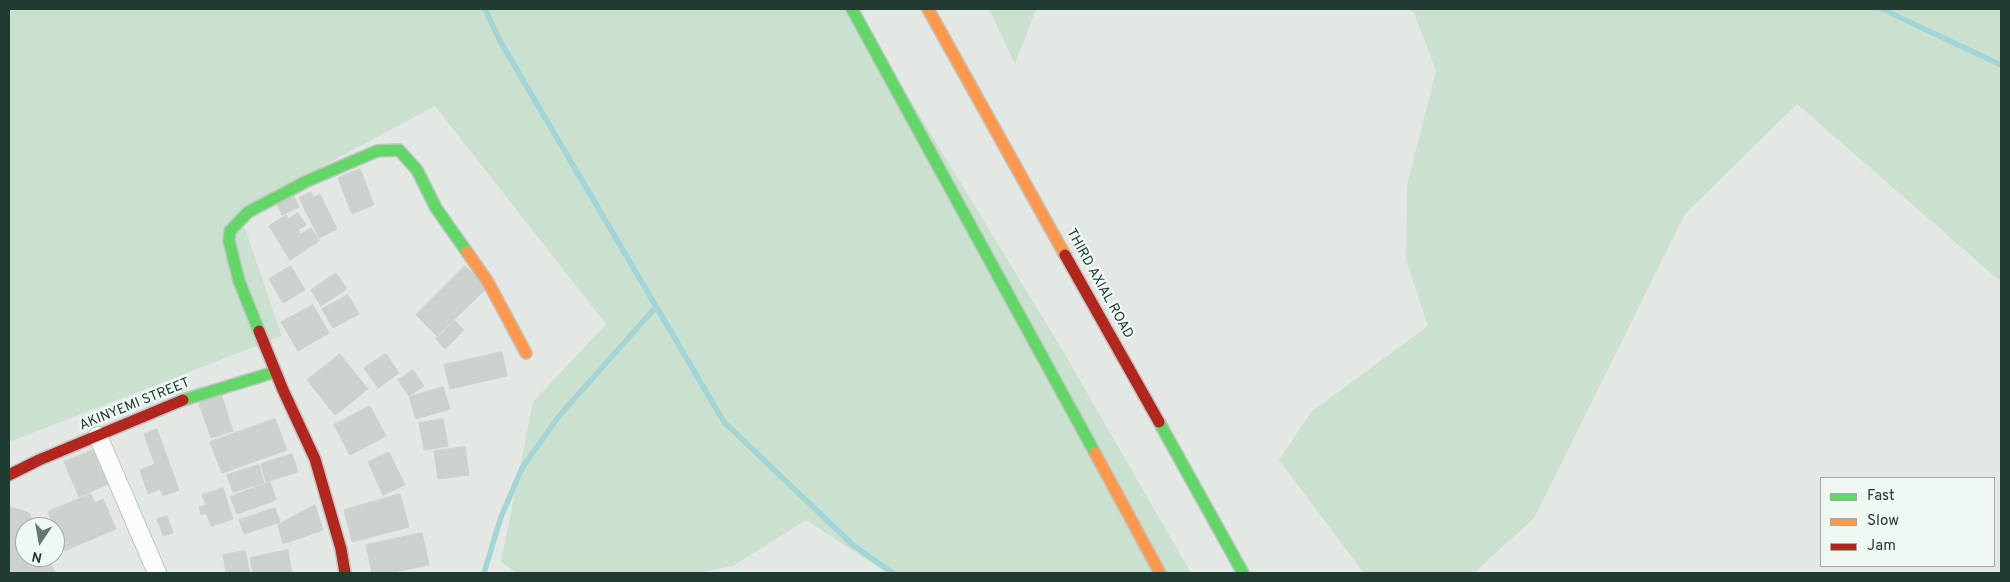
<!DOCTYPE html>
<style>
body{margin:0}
#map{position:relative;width:2010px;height:582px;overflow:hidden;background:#e3e8e5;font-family:Overpass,sans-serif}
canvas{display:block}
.frame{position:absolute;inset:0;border:10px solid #203b31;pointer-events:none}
.legend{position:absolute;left:1820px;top:477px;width:175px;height:90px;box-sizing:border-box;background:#f0f8f3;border:1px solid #9daca5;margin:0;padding:6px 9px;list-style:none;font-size:15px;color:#203b31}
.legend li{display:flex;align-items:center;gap:10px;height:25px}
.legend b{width:25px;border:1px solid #9daca5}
.north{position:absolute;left:15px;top:517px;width:50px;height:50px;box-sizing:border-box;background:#f0f8f3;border:1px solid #9daca5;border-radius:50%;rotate:192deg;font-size:14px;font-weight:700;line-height:20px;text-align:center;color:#203b31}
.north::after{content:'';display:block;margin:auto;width:18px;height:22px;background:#647870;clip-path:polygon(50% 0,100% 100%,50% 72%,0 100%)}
</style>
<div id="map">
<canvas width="2010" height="582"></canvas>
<div class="frame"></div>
<ul class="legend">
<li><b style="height:6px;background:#63d668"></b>Fast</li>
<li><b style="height:6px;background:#ff974d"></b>Slow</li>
<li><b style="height:6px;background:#b3261e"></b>Jam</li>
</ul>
<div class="north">N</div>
</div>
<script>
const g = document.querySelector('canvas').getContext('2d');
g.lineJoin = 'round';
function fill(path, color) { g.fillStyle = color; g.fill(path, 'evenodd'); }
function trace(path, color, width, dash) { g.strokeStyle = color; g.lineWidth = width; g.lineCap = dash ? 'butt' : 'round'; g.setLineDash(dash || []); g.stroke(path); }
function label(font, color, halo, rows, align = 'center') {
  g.font = font + ' Overpass,sans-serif'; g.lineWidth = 4.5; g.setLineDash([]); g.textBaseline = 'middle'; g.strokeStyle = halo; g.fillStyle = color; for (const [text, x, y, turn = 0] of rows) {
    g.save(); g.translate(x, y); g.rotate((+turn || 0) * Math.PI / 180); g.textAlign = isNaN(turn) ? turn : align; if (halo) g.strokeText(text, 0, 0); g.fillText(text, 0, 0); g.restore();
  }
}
fill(new Path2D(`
 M9 9H855L1063 351 1191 573H887L806 520 733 566 697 573H517L501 562 533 402 606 324 435 106 239 211 282 336 9 442Z
 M989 9H1036L1015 64Z
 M1405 9H2001V282L1797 104 1685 214 1534 518 1474 573 1363 572 1279 460 1311 412 1428 326 1406 259 1407 185 1436 71 1414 13Z`), '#cbe1d0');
trace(new Path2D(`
 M485 9 500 41 724 422 854 546 893 573
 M1882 9 2001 65
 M484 573 501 517 522 468 559 416 655 308`), '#a3d5d7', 5.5);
const building = new Path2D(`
 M360 169 374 205 352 214 338 178Z
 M292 192 299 207 282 215 275 200Z
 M311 192 313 197 320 194 337 229 319 238 299 198Z
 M298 213 306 225 298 230 301 234 311 228 319 241 290 260 269 226 286 215 288 219Z
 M291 266 305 290 283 303 269 279Z
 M465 266 487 288 437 336 416 315Z
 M336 273 347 289 321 306 311 290Z
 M348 295 359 314 333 328 322 309Z
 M313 305 329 333 298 351 281 322Z
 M455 321 464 330 445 349 436 339Z
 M502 352 507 376 450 389 444 365Z
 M340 354 368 389 335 415 307 380Z
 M386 354 399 373 378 388 364 368Z
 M413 370 424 386 409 396 398 380Z
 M443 387 450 409 416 419 409 397Z
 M221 393 233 431 211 438 198 401Z
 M370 406 386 436 350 455 334 425Z
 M275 419 287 450 222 473 210 442Z
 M443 419 448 446 424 450 419 423Z
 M157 429 179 490 163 496 160 489 148 494 140 470 155 464 144 434Z
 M465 447 469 475 438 479 434 451Z
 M93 450 108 484 79 497 64 462Z
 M389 452 405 485 383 495 368 462Z
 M292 454 298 472 266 482 261 464Z
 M259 465 264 483 233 492 227 475Z
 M270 482 276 500 237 514 230 497Z
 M223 488 233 519 211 526 206 513 201 515 199 507 206 505 202 495Z
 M91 494 95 503 103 499 116 529 64 551 48 512Z
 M400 494 409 527 352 542 344 510Z
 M315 505 323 530 283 544 278 525Z
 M11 507 29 513 35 527H25V557H48L55 573H9V508Z
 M275 508 280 522 244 534 239 520Z
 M167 516 173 533 163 536 157 519Z
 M422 533 429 565 388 573H372L366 545Z
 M288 550 292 573H253L250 558Z
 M245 551 250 573H226L223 555Z`);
fill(building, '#ccd1ce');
trace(building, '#cbd1ce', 1);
const street = new Path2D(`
 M98 436 157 573`);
const fast = new Path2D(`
 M852 9 1095 453
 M259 331 239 281 229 241 230 231 248 212 307 181 377 151 399 150 417 170 436 208 467 252
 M183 400 275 372
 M1159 422 1243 573`);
const slow = new Path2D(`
 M928 9 1065 255
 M467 252 488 282 526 353
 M1095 453 1160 573`);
const jam = new Path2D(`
 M1065 255 1159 422
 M259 331 283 390 315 459 341 549 345 573
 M9 475 39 460 183 400`);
trace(street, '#c0c5c2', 20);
trace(fast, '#bec6c2', 14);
trace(slow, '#bec6c2', 14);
trace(jam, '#bec6c2', 14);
trace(street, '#fbfcfb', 18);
trace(fast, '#63d668', 11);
trace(slow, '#ff974d', 11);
trace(jam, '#b3261e', 11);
label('14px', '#203b31', '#f0f8f3', [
 ["THIRD AXIAL ROAD",1099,284,61],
 ["AKINYEMI STREET",135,405,-22]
]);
</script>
